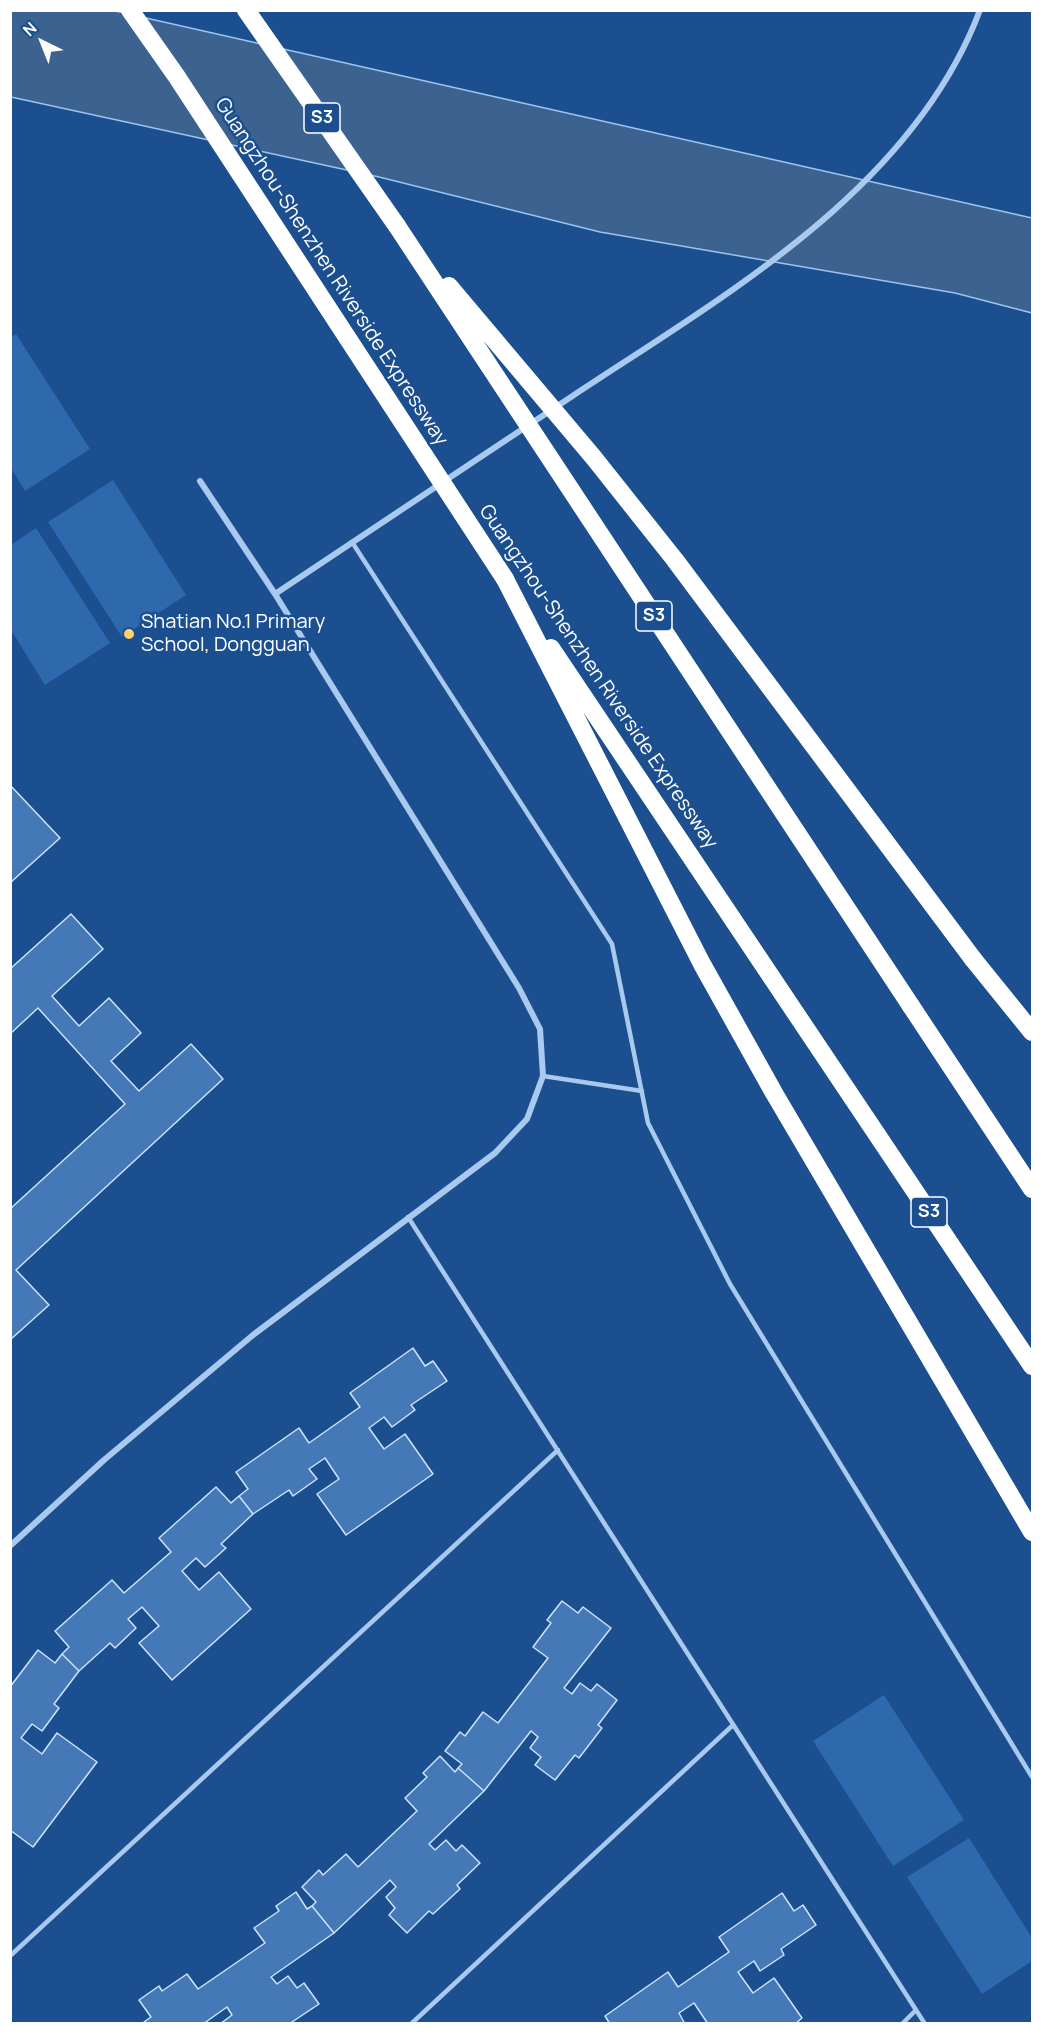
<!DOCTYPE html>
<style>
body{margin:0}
#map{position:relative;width:1043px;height:2034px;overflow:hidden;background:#1b4f8f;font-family:Manrope,sans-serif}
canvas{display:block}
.frame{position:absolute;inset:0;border:12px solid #fff;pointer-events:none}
.north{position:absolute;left:12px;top:12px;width:60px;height:60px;-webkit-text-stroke:4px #1b4f8f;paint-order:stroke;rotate:317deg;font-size:16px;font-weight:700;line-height:24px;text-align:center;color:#fff}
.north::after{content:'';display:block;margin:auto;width:21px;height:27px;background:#fff;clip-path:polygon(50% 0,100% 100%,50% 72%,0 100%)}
</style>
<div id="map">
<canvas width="1043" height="2034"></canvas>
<div class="frame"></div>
<div class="north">N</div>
</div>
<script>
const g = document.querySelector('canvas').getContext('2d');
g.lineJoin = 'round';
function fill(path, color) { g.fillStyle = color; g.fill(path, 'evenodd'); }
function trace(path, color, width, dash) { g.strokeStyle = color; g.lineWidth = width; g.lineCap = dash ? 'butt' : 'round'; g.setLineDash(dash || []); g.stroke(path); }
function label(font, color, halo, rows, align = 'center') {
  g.font = font + ' Manrope,sans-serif'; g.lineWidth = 5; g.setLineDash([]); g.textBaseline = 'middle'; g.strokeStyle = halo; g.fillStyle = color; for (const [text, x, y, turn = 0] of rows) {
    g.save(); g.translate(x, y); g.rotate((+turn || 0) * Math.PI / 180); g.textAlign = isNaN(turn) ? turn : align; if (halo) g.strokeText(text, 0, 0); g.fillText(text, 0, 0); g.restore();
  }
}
fill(new Path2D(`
 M16 334 90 449 25 491 11 468 10 338Z
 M113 480 186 595 122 637 48 522Z
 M36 528 110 643 45 685 11 630V545Z
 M884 1695 964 1820 893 1866 813 1741Z
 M969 1838 1032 1938V1961L982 1994 907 1877Z`), '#2e69ad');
const water = new Path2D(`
 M11 11H115L1032 218V313L955 293 600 232 379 177 11 97Z`);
fill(water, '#3c6290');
trace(water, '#9cc4f0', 1.5);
const building = new Path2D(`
 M10 785 60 838 10 883Z
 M71 914 103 949 52 996 79 1026 109 998 141 1033 111 1061 139 1091 191 1044 223 1079 16 1270 49 1305 10 1340V1209L125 1104 38 1008 10 1034V969Z
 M413 1348 425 1366 433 1361 447 1381 411 1405 415 1410 392 1427 384 1417 369 1428 384 1449 405 1434 433 1474 346 1535 317 1494 339 1479 325 1458 309 1469 317 1479 293 1496 289 1490 253 1514 239 1496 248 1489 236 1472 299 1428 309 1443 360 1407 350 1393Z
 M216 1487 231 1503 239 1496 253 1514 221 1544 226 1548 205 1567 196 1558 182 1571 199 1590 219 1572 251 1609 172 1680 139 1643 159 1626 142 1607 128 1619 136 1628 115 1648 110 1643 79 1671 62 1654 69 1647 55 1631 112 1580 124 1593 171 1552 159 1538Z
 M562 1601 578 1613 583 1607 611 1628 564 1688 572 1694 580 1683 591 1691 597 1684 617 1700 598 1725 602 1728 579 1758 575 1755 555 1780 535 1765 541 1757 530 1748 538 1737 531 1731 484 1791 458 1768 462 1764 445 1751 460 1732 465 1736 483 1712 498 1723 548 1658 533 1647 551 1623 547 1620Z
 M38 1650 55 1663 62 1654 79 1671 54 1704 59 1708 42 1731 32 1724 21 1738 42 1754 57 1733 97 1762 33 1847 10 1830V1687Z
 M440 1756 455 1772 458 1768 484 1791 429 1844 435 1850 446 1840 456 1851 462 1845 480 1863 457 1885 460 1889 433 1914 429 1911 407 1933 389 1915 395 1908 386 1897 396 1887 390 1880 334 1933 312 1906 316 1902 302 1887 319 1870 323 1875 346 1854 358 1867 417 1811 405 1798 427 1777 423 1773Z
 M296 1892 307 1909 312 1906 334 1933 271 1977 277 1984 288 1976 297 1988 304 1983 319 2004 292 2022 293 2024H220L232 2015 227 2007 203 2024H146L144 2022 151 2017 139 2000 159 1986 162 1991 187 1974 198 1989 265 1943 254 1928 279 1911 276 1906Z
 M782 1893 794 1911 803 1905 816 1925 781 1949 784 1955 760 1971 754 1961 738 1972 753 1993 774 1978 802 2018 795 2024H708L694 2003 679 2013 685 2024H610L605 2016 668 1972 678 1987 729 1952 719 1937Z`);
fill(building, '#4478b7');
trace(building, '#cfe3fa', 1.5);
trace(new Path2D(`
 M352 542 612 944 648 1123 730 1284 1032 1777
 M543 1076 642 1091
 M408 1217 925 2024
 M10 1956 558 1450
 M411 2024 733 1725
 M902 2024 916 2010`), '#a9c9ee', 4.5);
trace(new Path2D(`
 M275 594C374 528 474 461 574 395 725 295 913 189 980 10
 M10 1546 104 1460 253 1335 495 1153 527 1119 543 1076 540 1029 519 988 275 594 200 481`), '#a9c9ee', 6);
trace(new Path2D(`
 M246 10 397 226
 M505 579 702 964 774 1093 1032 1532
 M551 648 1032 1366
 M973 959 1032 1032
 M911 1006 1032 1189`), '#fff', 18);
trace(new Path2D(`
 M130 10 177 77 505 579
 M397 226 911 1006
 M449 286 594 458 675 560 973 959`), '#fff', 18);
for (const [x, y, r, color] of [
 [129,634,6,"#ffd166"]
]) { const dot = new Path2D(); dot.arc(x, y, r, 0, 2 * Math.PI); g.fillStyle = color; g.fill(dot); trace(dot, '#1b4f8f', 2); }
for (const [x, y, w] of [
 [322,118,36],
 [654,616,36],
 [929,1212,36]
]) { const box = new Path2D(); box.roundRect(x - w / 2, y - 15, w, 30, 4.5); g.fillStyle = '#1b4f8f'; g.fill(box); trace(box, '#fff', 1.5); }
label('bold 18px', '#fff', null, [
 ["S3",322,118],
 ["S3",654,616],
 ["S3",929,1212]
]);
label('20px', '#fff', '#1b4f8f', [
 ["Guangzhou-Shenzhen Riverside Expressway",331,272,57],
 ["Guangzhou-Shenzhen Riverside Expressway",598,677,56]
]);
label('20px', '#fff', '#1b4f8f', [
 ["Shatian No.1 Primary",141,622],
 ["School, Dongguan",141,645]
], 'left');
</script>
